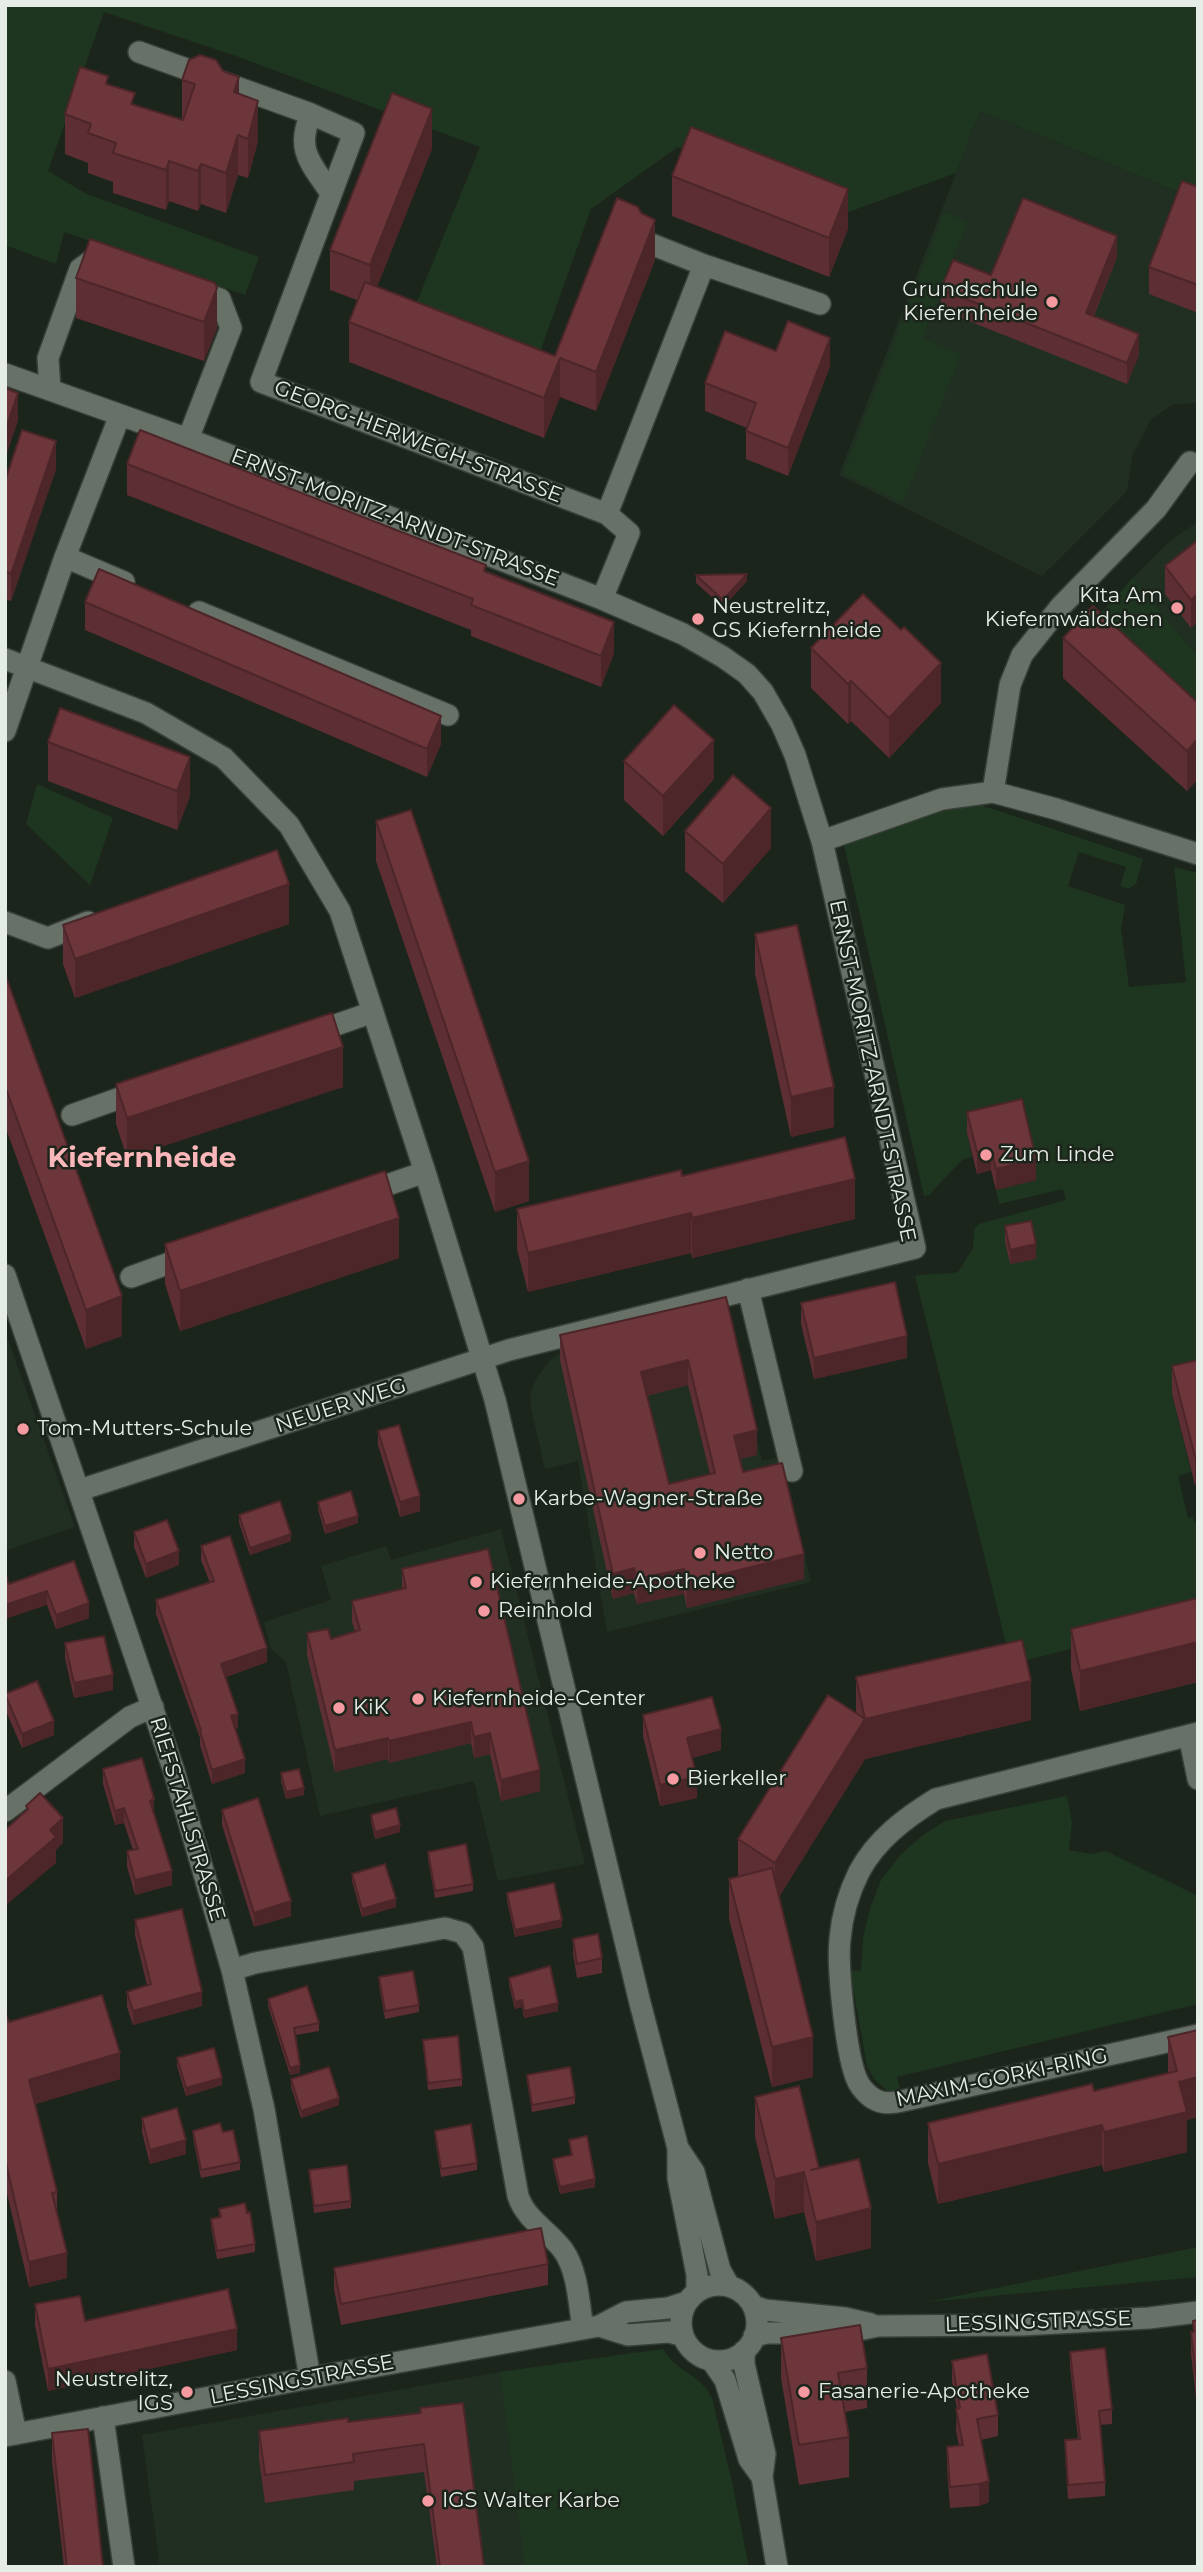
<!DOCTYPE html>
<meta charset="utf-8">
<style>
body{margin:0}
#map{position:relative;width:1203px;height:2572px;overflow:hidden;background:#1c251c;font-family:Montserrat,sans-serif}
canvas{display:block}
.frame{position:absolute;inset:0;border:7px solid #e6ece6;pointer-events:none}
</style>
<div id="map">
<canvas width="1203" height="2572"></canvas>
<div class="frame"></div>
</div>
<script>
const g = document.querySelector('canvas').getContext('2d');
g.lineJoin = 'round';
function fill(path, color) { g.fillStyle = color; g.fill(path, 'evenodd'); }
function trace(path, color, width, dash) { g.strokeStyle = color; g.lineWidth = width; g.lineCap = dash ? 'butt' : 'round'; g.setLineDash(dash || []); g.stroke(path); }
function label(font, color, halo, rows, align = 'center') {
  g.font = font + ' Montserrat,sans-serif'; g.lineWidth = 5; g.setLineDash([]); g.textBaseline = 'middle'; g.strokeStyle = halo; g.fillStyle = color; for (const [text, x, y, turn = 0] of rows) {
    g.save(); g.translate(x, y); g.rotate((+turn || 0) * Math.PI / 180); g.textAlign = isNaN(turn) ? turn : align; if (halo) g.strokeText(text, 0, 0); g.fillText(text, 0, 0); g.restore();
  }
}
fill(new Path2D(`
 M980 111 1198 200V403L1174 404 1151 419 1132 456 1127 491 1042 576 839 475Z
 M1198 522V657L1133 578 1171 540Z
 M726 1311 762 1461 782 1456 811 1582 607 1632 578 1461 545 1469 531 1408 530 1395 536 1379 550 1360 564 1351Z
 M5 1331 75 1527 5 1551Z
 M501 1529 585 1864 498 1881 474 1781 320 1816 286 1662 271 1649 264 1622 331 1600 321 1566 386 1546 391 1560Z
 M638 2352 712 2567H160L142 2435 500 2372Z`), '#212f22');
fill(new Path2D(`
 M5 5H1198V200L980 111 956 173 843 214 678 147 591 209 539 355 413 311 480 147 236 56 104 12 48 171 87 194 259 257 245 295 64 232 56 264 5 245Z
 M944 212 968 221 922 338 961 354 903 503 843 474Z
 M1133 578 1198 657V732L1086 629Z
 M37 784 113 818 90 885 26 824Z
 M978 804 1143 859 1136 884 1128 889 1120 886 1126 867 1079 852 1068 886 1125 905 1121 929 1129 987 1186 982 1174 867 1198 873V1388L1172 1395 1191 1472 1178 1476 1188 1518 1193 1517 1194 1522 1198 1521V1617L1011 1664 915 1276C927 1273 943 1275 958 1272L973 1248 974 1230 979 1224 1066 1200 1063 1189 999 1204 996 1190 1036 1180 967 1133 972 1157 962 1160 929 1195 924 1196 844 845 944 806Z
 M1067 1796 1072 1823 1069 1850 1091 1854 1106 1851 1198 1896V2004L897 2077 901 2093 891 2094 874 2079 867 2066 850 1971 861 1970 863 1938 870 1908 881 1880 901 1854 923 1835 945 1821Z
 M1198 2247V2277L927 2302Z
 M663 2349C678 2374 700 2373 712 2398L732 2482 749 2567H525L500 2372Z`), '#1e351f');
const minor = new Path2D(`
 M139 52 311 114 354 133 261 382 607 514
 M311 114C295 150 311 163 330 192
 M651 244 704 265
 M5 374 188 439 602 599 683 634 723 657 747 674 763 692 782 725 795 755 822 841 915 1248 509 1350 80 1490
 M50 390 48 358 80 269 95 258
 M188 439 231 328 220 299 191 289
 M65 557 124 582
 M602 599 629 533 607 514 704 265 820 304
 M199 612 448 715
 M5 659 146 713 224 758 289 825 340 911 425 1172 495 1400 640 2003 678 2148V2178L697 2275V2292
 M5 731 65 557 120 415
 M993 792 1010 685 1022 655 1061 606 1156 509 1190 462
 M822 841 942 799 993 792 1056 809 1198 854
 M5 922 48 938 88 922
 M310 1034 373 1012
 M72 1115 143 1090
 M364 1193 425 1172
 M5 1275 174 1771 232 1970 264 2109 310 2378
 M131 1277 192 1255
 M748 1289 792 1471
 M1198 1733 936 1799C905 1818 876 1840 859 1872 849 1892 842 1916 840 1939 837 1966 846 2058 858 2082 861 2088 869 2097 876 2100 884 2104 894 2103 902 2101L1198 2035
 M1189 1735 1198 1779
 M5 1811 130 1717 153 1707
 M232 1970 255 1963 445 1928 463 1933 473 1947 518 2196C526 2220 548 2230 563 2250 578 2271 579 2304 583 2329
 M678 2148 694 2172 720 2270 729 2286
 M681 2323a38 38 0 1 1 76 0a38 38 0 1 1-76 0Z
 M753 2306 765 2310 845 2318 871 2324
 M599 2326 628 2335 669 2332 683 2336
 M754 2336 767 2333H844L878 2326 1022 2325 1149 2318 1198 2312
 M744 2351V2364L765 2454 762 2477 777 2567
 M712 2361 725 2380 749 2459 762 2477
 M5 2381 16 2434
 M103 2417 124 2567
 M5 2436 310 2378 599 2326 626 2312 668 2308 687 2302`);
trace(minor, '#373f38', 24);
trace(minor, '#677167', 21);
fill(new Path2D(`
 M223 71 239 94 258 141 248 178 238 175 226 213 201 204 198 211 169 201 166 210 113 193V182L88 173V163L65 154V114L108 84 135 105 182 120V80Z
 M432 149 377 286 555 356 655 260 596 411 560 397 544 438 349 362V322L357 300 330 290V250Z
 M672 176 848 229 829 277 672 216Z
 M1198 187V313L1149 294V267Z
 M90 239 217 328 204 361 76 318V278Z
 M1117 257 1094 316 1139 355 1127 384 941 310V289L991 275Z
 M776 351 830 366 788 476 746 459V431L747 428 705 411V383Z
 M127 464 486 572 614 653 601 687 471 636V630L127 495Z
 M56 469 11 601 5 599V481Z
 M1198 540 1191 628 1165 594V566Z
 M696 575 747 581 723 607 696 583Z
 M85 602 441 744 427 777 85 630Z
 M1063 638 1198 703V779L1187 791 1063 678Z
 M811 648 941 703 889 758 851 721 848 724 811 688Z
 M60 708 190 796 177 830 48 781V742Z
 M624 761 714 779 663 836 624 800Z
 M376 821 529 1201 495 1212 376 861Z
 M685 831 771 848 723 903 685 871Z
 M289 924 75 998 63 964V925Z
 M755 934 834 1127 791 1137 755 974Z
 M5 974 122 1336 86 1349 5 1126Z
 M116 1084 343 1087 127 1158 116 1124Z
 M967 1112 1036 1180 996 1190 991 1170 977 1174 967 1133Z
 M682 1176 855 1219 692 1258 691 1253 528 1292 517 1249V1209Z
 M1005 1226 1036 1259 1010 1264 1005 1241Z
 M165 1244 399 1258 180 1331 165 1284Z
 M726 1297 757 1455 740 1459 743 1472 804 1579 687 1608 684 1594 637 1604 634 1593 613 1599 560 1360V1335ZM688 1385 710 1474 669 1484 647 1396Z
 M801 1303 907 1358 814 1379 801 1324Z
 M1198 1360V1484L1195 1485 1172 1394V1366Z
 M378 1431 420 1511 400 1517 378 1445Z
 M318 1502 358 1523 325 1534 318 1509Z
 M239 1515 291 1541 250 1555 239 1523Z
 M134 1532 179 1565 146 1578 134 1547Z
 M201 1546 267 1662 226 1677 238 1728 235 1729 245 1773 212 1784 200 1745V1738L156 1614V1600L210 1583 201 1560Z
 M74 1561 89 1618 56 1629 47 1605 9 1584Z
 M402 1569 540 1791 501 1801 490 1754 474 1758 471 1743 389 1763 388 1759 335 1772 307 1655V1633L331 1639 355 1631 352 1622V1601L402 1589Z
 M1198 1598V1682L1080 1711 1071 1669V1629Z
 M65 1643 113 1690 74 1698 65 1658Z
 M856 1677 1031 1720 865 1759 779 1897 813 2077 772 2087 729 1919V1879L738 1877V1839L856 1713Z
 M5 1694 54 1735 22 1748 5 1709Z
 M643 1715 721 1750 692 1758 697 1798 660 1806 643 1736Z
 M103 1769 154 1814 172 1885 135 1895 127 1866V1851L133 1850 124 1823 115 1825 103 1784Z
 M281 1773 304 1795 286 1799 281 1781Z
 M222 1810 291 1916 254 1927 222 1825Z
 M371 1815 400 1832 375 1839 371 1822Z
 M428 1852 473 1884V1891L435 1898 428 1859Z
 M352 1874 396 1907 362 1917 352 1881Z
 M507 1893 562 1927 515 1937 507 1901Z
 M135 1920 202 2006 133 2025 127 2007V1992L147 1985 135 1935Z
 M573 1939 602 1958V1973L577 1978 573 1954Z
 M379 1977 419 2005V2012L385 2019 379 1985Z
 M509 1978 558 2011 524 2018 522 2007 515 2009 509 1985Z
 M268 1999 319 2023V2031L296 2035 300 2073 290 2075 268 2006Z
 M5 2012 9 2022 120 2079 35 2104 57 2192V2215L67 2278 29 2287 5 2185Z
 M1198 2030V2117L1187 2120V2152L1104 2172 1102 2165 938 2204 928 2163V2123L1094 2091 1168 2073V2037Z
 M423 2040 462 2079V2086L428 2090Z
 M177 2058 222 2085 186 2096 177 2066Z
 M527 2075 575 2097V2104L532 2112 527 2082Z
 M291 2079 339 2105 301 2118 291 2087Z
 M755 2097 819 2168 871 2248 816 2261 804 2212 775 2219 755 2137Z
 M142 2118 186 2154 150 2164 142 2132Z
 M193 2131 223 2132 240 2162V2170L201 2178 193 2138Z
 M435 2131 477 2163V2170L441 2177 435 2138Z
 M569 2140 595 2187 560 2194 553 2166V2159L571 2155Z
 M309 2170 351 2201V2208L314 2213Z
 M219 2209 247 2213 255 2244V2252L217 2259 211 2227V2219L219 2218Z
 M548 2264V2285L341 2325 334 2289V2268Z
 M35 2304 85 2321 237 2350 48 2391 35 2325Z
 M1198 2320V2415L1191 2354V2332H1193V2321Z
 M781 2338 867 2368V2408L845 2412 849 2437V2477L799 2485 781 2378Z
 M1070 2352 1112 2409V2424L1100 2425 1105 2482V2496L1068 2499 1065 2455V2440L1078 2439 1070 2367Z
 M952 2361 998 2415V2436L981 2440 989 2502 979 2506 950 2508 947 2468V2447L959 2446 956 2430 957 2409 952 2382Z
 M420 2413 484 2567H437L424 2472 354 2481V2490L265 2503 259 2459V2431L348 2422Z
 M52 2433 103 2567H64L52 2461Z`), '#5d2e33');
fill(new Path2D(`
 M239 77V117L234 92Z
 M258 101V141L248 178V139Z
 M432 109V149L370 305V265Z
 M238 135V175L226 213V173Z
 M169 161V201L166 210V170Z
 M201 164V204L198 211V171Z
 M848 189V229L829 277V238Z
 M655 220V260L596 411V372Z
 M1117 236V257L1086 334V313Z
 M217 288V328L204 361V322Z
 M1139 334V355L1127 384V363Z
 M830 338V366L788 476V448Z
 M560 358V397L544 438V398Z
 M18 393V421L6 456V428Z
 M56 441V469L11 601V574Z
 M747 574V581L723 607V600Z
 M1198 594V622L1191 628V600Z
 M614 622V653L601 687V656Z
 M941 663V703L889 758V718Z
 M851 681V721L848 724V684Z
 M441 716V744L427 777V749Z
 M1198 739V779L1187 791V751Z
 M714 740V779L663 836V796Z
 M190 757V796L177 830V791Z
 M771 808V848L723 903V864Z
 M289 884V924L75 998V959Z
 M343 1047V1087L127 1158V1118Z
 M834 1087V1127L791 1137V1097Z
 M991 1149V1170L977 1174V1152Z
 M1036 1159V1180L996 1190V1169Z
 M529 1161V1201L495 1212V1172Z
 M855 1179V1219L692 1258V1218Z
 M691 1213V1253L528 1292V1253Z
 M399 1218V1258L180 1331V1291Z
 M1036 1244V1259L1010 1264V1250Z
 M122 1296V1336L86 1349V1310Z
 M907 1336V1358L814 1379V1358Z
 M688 1360V1385L641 1397V1372Z
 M757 1430V1455L734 1460V1436Z
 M1198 1456V1484L1195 1485V1457Z
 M420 1496V1511L400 1517V1502Z
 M358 1516V1523L325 1534V1526Z
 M291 1534V1541L250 1555V1548Z
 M179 1551V1565L146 1578V1564Z
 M804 1554V1579L687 1608V1583Z
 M634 1568V1593L613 1599V1574Z
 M684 1569V1594L637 1604V1579Z
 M47 1591V1605L5 1619V1605Z
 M89 1603V1618L56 1629V1615Z
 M1198 1642V1682L1080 1711V1671Z
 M267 1648V1662L221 1678V1664Z
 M113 1675V1690L74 1698V1683Z
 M1031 1681V1720L865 1759 775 1903V1863L865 1719Z
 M238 1714V1728L231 1730V1716Z
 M54 1721V1735L22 1748V1734Z
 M471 1722V1743L389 1763V1741Z
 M721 1729V1750L687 1759V1738Z
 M490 1733V1754L474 1758V1737Z
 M388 1738V1759L335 1772V1750Z
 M245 1759V1773L212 1784V1770Z
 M540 1770V1791L501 1801V1780Z
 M697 1777V1798L660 1806V1785Z
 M304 1788V1795L286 1799V1792Z
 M154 1799V1814L150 1801Z
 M124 1808V1823L115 1825V1811Z
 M63 1818V1843L56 1850V1863L5 1906V1881L50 1830Z
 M400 1825V1832L375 1839V1832Z
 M172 1871V1885L135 1895V1880Z
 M396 1899V1907L362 1917V1909Z
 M291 1901V1916L254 1927V1913Z
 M562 1920V1927L515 1937V1930Z
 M202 1992V2006L133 2025V2011Z
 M522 2000V2007L515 2009V2002Z
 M558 2003V2011L524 2018V2011Z
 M813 2037V2077L772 2087V2047Z
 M120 2053V2079L29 2106V2080Z
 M300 2065V2073L290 2075V2068Z
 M1198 2077V2117L1187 2120V2152L1104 2172V2132L1179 2082Z
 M222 2078V2085L186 2096V2088Z
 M339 2098V2105L301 2118V2111Z
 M1102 2125V2165L938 2204V2164Z
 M186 2140V2154L150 2164V2150Z
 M804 2172V2212L775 2219V2179Z
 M595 2179V2187L560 2194V2187Z
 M871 2208V2248L816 2261V2222Z
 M67 2253V2278L29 2287V2262Z
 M237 2329V2350L48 2391V2369Z
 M989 2481V2502L979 2506V2484Z`), '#4c2629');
const building = new Path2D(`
 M200 55 216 60 223 71 239 77 234 92 258 101 248 139 238 135 226 173 201 164 198 171 169 161 166 170 113 153 116 143 88 133 91 124 65 114 80 67 108 76 106 84 135 93 131 104 183 120 195 84 182 80 189 60Z
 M392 93 432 109 370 265 330 250Z
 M691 127 848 189 829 238 672 176Z
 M1182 181 1198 187V285L1149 267Z
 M617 198 638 207 641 213 655 220 596 372 560 358 544 398 349 322 365 282 555 356Z
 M1023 198 1117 236 1086 313 1139 334 1127 363 941 289 953 260 991 275Z
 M90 239 215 283 217 288 204 322 76 278Z
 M788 321 830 338 788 448 746 431 756 403 705 383 725 331 776 351Z
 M5 388 18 393 6 428H5Z
 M22 430 56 441 11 574 5 571V481Z
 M140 430 486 565 484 571 614 622 601 656 471 605 473 599 127 464Z
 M1198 540V594L1191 600 1165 566Z
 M99 569 441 716 427 749 85 602Z
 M747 574 723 600 696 575Z
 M863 594 901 630 904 627 941 663 889 718 851 681 848 684 811 648Z
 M1093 606 1198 703V739L1187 751 1063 638Z
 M674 705 714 740 663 796 624 761Z
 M60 708 190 757 177 791 48 742Z
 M733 775 771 808 723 864 685 831Z
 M411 810 529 1161 495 1172 376 821Z
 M277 850 289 884 75 959 63 925Z
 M797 925 834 1087 791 1097 755 934Z
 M5 974 122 1296 86 1310 5 1086Z
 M332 1013 343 1047 127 1118 116 1084Z
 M1022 1099 1036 1159 996 1169 991 1149 977 1152 967 1112Z
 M845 1137 855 1179 692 1218 691 1213 528 1253 517 1209 681 1170 682 1176Z
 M385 1171 399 1218 180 1291 165 1244Z
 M1031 1221 1036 1244 1010 1250 1005 1226Z
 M895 1282 907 1336 814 1358 801 1303Z
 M726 1297 757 1430 734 1436 743 1472 782 1463 804 1554 687 1583 684 1569 637 1579 634 1568 613 1574 560 1335ZM688 1360 715 1473 669 1484 641 1372Z
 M1198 1360V1456L1195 1457 1172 1366Z
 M399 1425 420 1496 400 1502 378 1431Z
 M351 1491 358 1516 325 1526 318 1502Z
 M280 1501 291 1534 250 1548 239 1515Z
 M167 1520 179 1551 146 1564 134 1532Z
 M230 1536 267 1648 221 1664 238 1714 231 1716 245 1759 212 1770 200 1731 201 1730 156 1600 214 1581 201 1546Z
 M488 1549 540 1770 501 1780 490 1733 474 1737 471 1722 389 1741 388 1738 335 1750 307 1633 328 1629 331 1639 360 1630 352 1601 406 1588 402 1569Z
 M74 1561 89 1603 56 1615 47 1591 5 1605V1573L9 1584Z
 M1198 1598V1642L1080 1671 1071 1629Z
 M104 1636 113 1675 74 1683 65 1643Z
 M1022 1640 1031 1681 865 1719 856 1677Z
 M37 1681 54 1721 22 1734 5 1694Z
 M828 1695 865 1719 775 1863 738 1839Z
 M712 1697 721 1729 687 1738 697 1777 660 1785 643 1715Z
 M142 1758 154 1799 150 1801 172 1871 135 1880 127 1851 138 1849 124 1808 115 1811 103 1769Z
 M299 1769 304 1788 286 1792 281 1773Z
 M40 1793 63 1818 50 1830 56 1837 5 1881V1830L28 1809 26 1806Z
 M258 1798 291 1901 254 1913 222 1810Z
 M396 1808 400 1825 375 1832 371 1815Z
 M466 1844 473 1884 435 1891 428 1852Z
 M385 1864 396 1899 362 1909 352 1874Z
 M772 1868 813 2037 772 2047 729 1879Z
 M554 1883 562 1920 515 1930 507 1893Z
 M182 1909 202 1992 133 2011 127 1992 151 1984 135 1920Z
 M598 1934 602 1958 577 1964 573 1939Z
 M550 1966 558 2003 524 2011 522 2000 515 2002 509 1978Z
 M413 1971 419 2005 385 2011 379 1977Z
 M307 1986 319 2023 294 2028 300 2065 290 2068 268 1999Z
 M102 1995 120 2053 29 2080 57 2192 52 2193 67 2253 29 2262 5 2159V2012L9 2022Z
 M1198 2030V2077L1179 2082 1187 2112 1104 2132 1102 2125 938 2164 928 2123 1092 2084 1094 2091 1177 2071 1168 2037Z
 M458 2036 462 2079 428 2083 423 2040Z
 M214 2048 222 2078 186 2088 177 2058Z
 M329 2067 339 2098 301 2111 291 2079Z
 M570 2067 575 2097 532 2105 527 2075Z
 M799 2086 819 2168 811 2170 859 2159 871 2208 816 2222 804 2172 775 2179 755 2097Z
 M177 2108 186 2140 150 2150 142 2118Z
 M220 2123 223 2132 233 2130 240 2162 201 2170 193 2131Z
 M471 2124 477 2163 441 2169 435 2131Z
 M587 2136 595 2179 560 2187 553 2159 572 2155 569 2140Z
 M347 2165 351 2201 314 2206 309 2170Z
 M245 2203 247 2213 250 2212 255 2244 217 2251 211 2219 221 2217 219 2209Z
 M541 2228 548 2264 341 2304 334 2268Z
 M228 2289 237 2329 48 2369 35 2304 80 2296 85 2321Z
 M1198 2320V2393L1191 2332H1194L1193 2321Z
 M860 2325 867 2368 838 2373 849 2437 799 2445 781 2338Z
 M1105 2348 1112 2409 1099 2411 1105 2482 1068 2485 1065 2440 1080 2439 1070 2352Z
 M987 2354 998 2415 977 2419 989 2481 979 2484 950 2487 947 2447 963 2445 956 2409 960 2408 952 2361Z
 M463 2403 484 2567H440L424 2444 353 2454 354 2462 265 2475 259 2431 348 2418V2422L421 2413 420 2408Z
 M88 2429 103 2567H67L52 2433Z`);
fill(building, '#6c363b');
trace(building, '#4c2629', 2);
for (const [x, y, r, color] of [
 [1052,302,7,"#f49aa0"],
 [1177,608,7,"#f49aa0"],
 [698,619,7,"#f49aa0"],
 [986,1155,7,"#f49aa0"],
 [23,1429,7,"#f49aa0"],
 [519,1499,7,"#f49aa0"],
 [700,1553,7,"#f49aa0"],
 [476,1582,7,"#f49aa0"],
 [484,1611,7,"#f49aa0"],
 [418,1699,7,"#f49aa0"],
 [339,1708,7,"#f49aa0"],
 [673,1779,7,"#f49aa0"],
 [187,2392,7,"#f49aa0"],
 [804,2392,7,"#f49aa0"],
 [428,2501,7,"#f49aa0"]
]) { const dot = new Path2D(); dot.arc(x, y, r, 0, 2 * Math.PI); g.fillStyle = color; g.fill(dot); trace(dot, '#1c251c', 2.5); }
label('21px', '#e6ece6', '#1c251c', [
 ["Grundschule",1038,290,"right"],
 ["Kiefernheide",1038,314,"right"],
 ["Kita Am",1163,596,"right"],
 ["Kiefernwäldchen",1163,620,"right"],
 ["Neustrelitz,",712,607],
 ["GS Kiefernheide",712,631],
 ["Zum Linde",1000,1155],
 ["Tom-Mutters-Schule",37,1429],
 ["Karbe-Wagner-Straße",533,1499],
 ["Netto",714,1553],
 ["Kiefernheide-Apotheke",490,1582],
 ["Reinhold",498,1611],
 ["Kiefernheide-Center",432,1699],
 ["KiK",353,1708],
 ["Bierkeller",687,1779],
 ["Neustrelitz,",173,2380,"right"],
 ["IGS",173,2404,"right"],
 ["Fasanerie-Apotheke",818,2392],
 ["IGS Walter Karbe",442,2501]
], 'left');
label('21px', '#e6ece6', '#1c251c', [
 ["GEORG-HERWEGH-STRASSE",418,442,21],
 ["ERNST-MORITZ-ARNDT-STRASSE",395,518,21],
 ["ERNST-MORITZ-ARNDT-STRASSE",872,1071,78],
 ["NEUER WEG",341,1406,-18],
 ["RIEFSTAHLSTRASSE",187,1819,73],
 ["MAXIM-GORKI-RING",1002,2078,-12],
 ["LESSINGSTRASSE",1038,2322,-2],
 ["LESSINGSTRASSE",302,2380,-11]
]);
label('bold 28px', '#fbb7ba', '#1c251c', [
 ["Kiefernheide",142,1159]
]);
</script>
